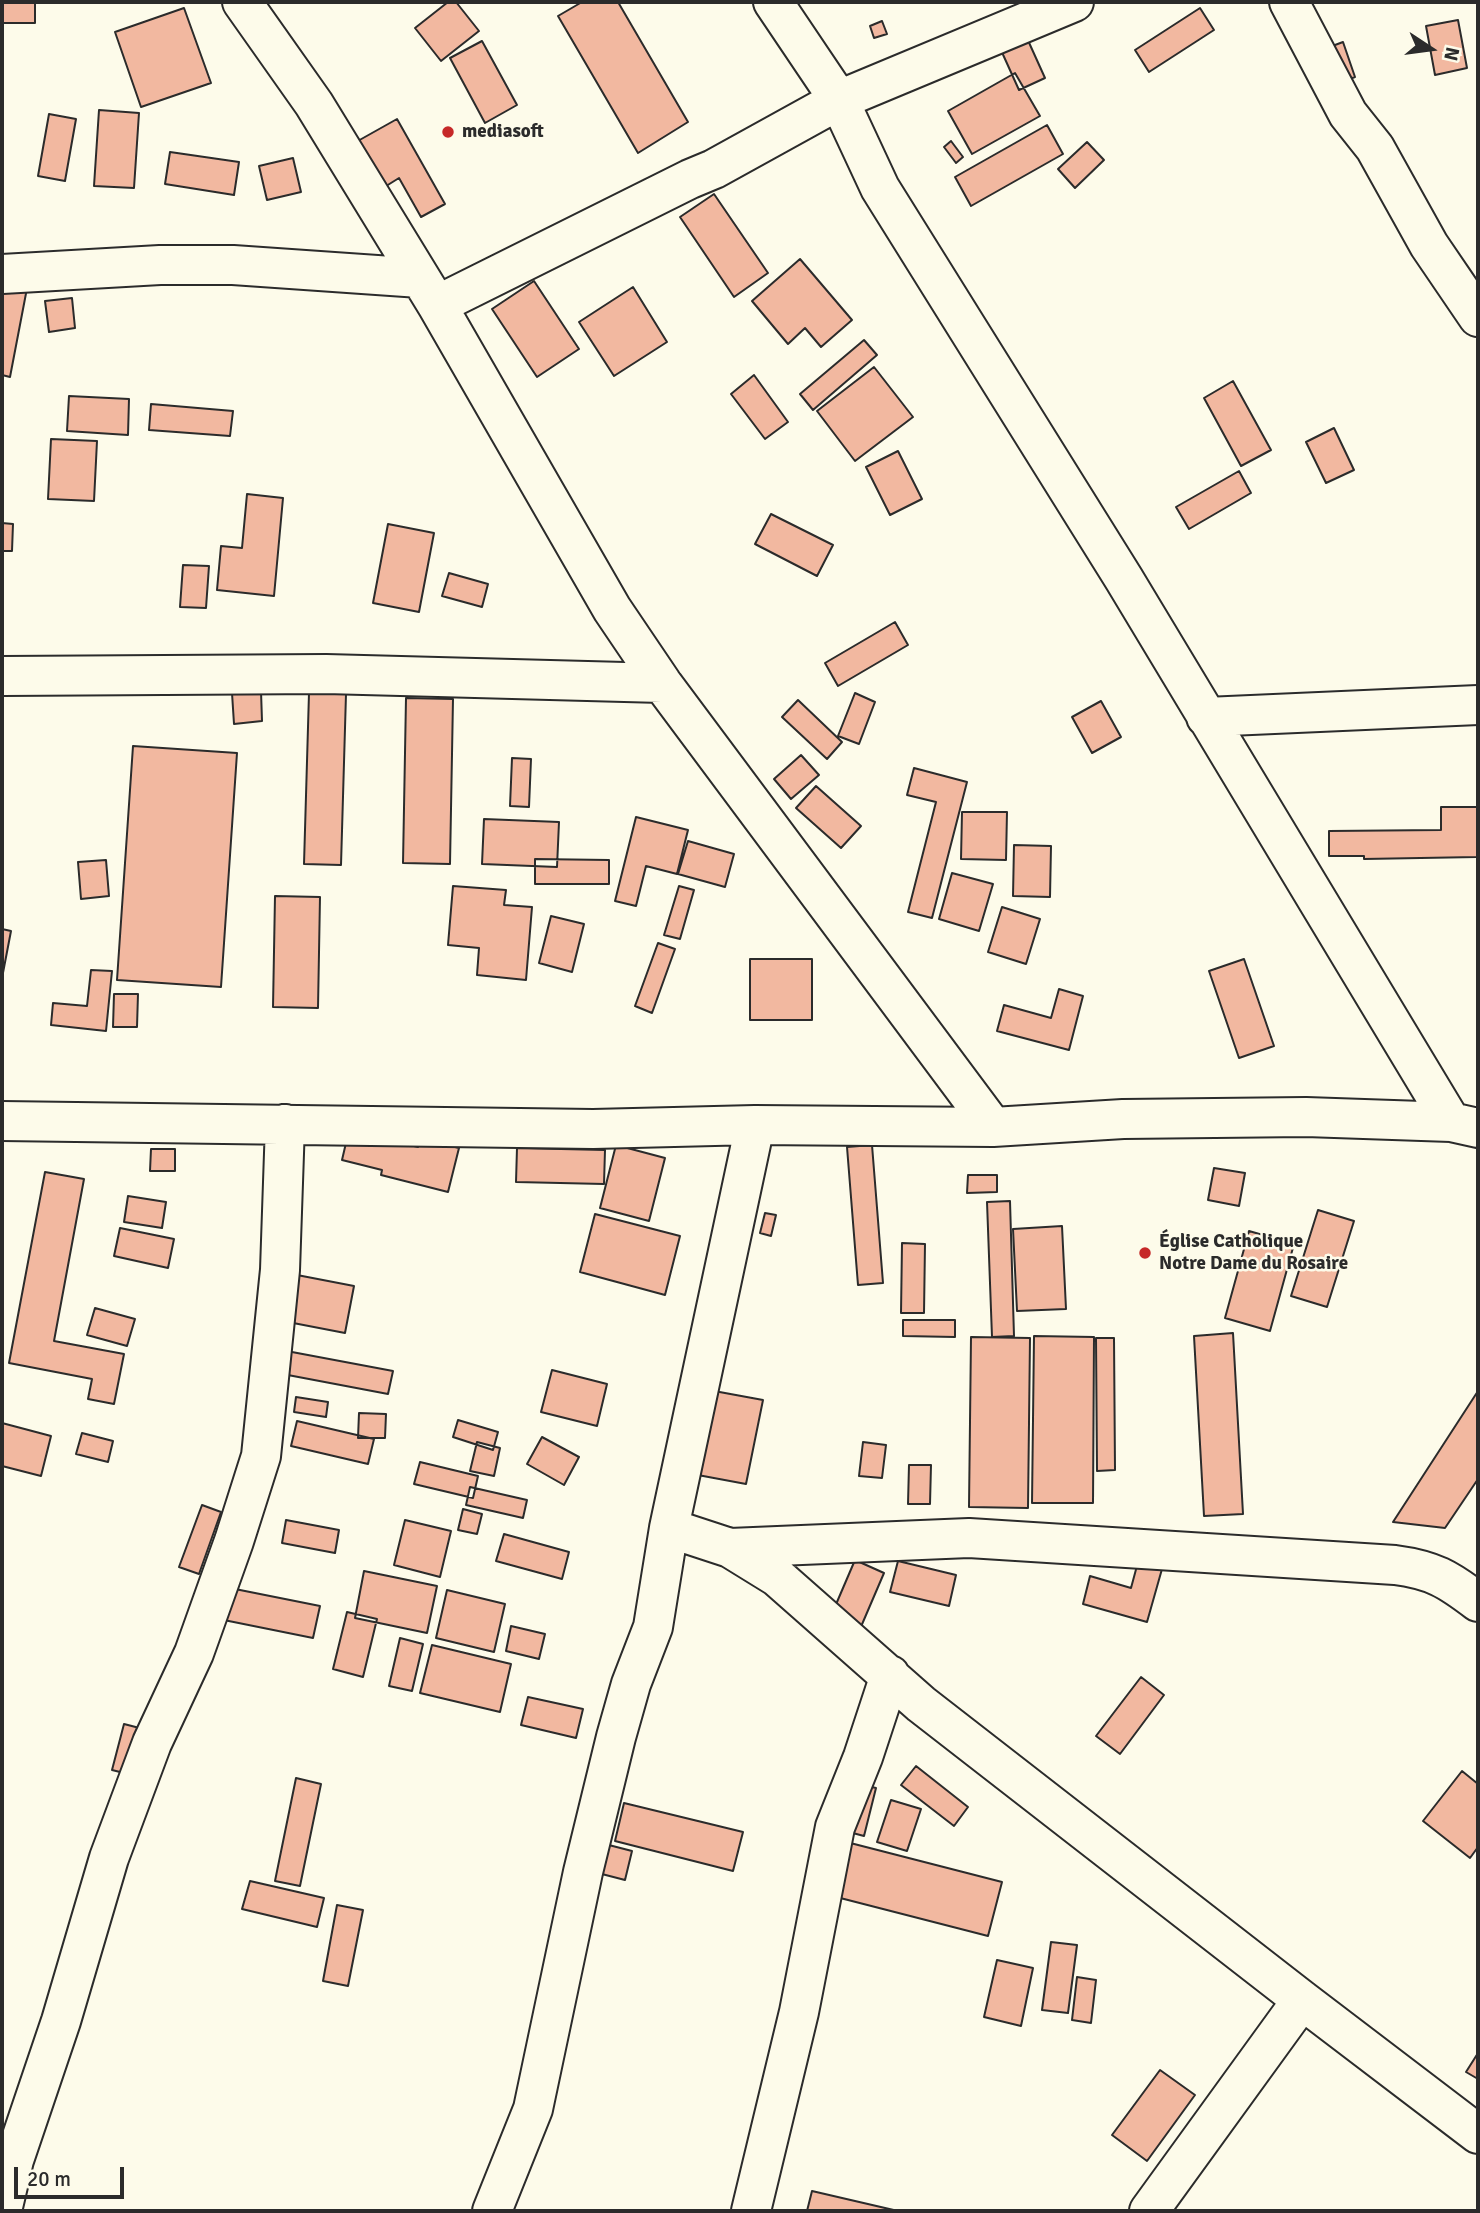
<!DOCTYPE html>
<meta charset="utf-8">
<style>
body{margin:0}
#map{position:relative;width:1480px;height:2213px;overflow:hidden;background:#fdfbea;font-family:Signika,sans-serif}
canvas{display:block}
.frame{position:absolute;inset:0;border:4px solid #2b2b2b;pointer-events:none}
.north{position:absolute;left:1396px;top:14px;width:70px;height:70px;-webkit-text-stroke:5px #fdfbea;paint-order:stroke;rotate:103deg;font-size:19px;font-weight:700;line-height:28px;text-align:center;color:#2b2b2b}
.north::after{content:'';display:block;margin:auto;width:24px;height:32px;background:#2b2b2b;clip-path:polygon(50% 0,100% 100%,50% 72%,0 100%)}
.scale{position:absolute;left:14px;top:2167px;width:110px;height:32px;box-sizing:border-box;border:4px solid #2b2b2b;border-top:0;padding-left:9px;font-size:21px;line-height:24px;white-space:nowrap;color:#2b2b2b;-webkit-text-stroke:5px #fdfbea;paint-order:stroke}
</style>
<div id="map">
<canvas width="1480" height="2213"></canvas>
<div class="frame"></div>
<div class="north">N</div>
<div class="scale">20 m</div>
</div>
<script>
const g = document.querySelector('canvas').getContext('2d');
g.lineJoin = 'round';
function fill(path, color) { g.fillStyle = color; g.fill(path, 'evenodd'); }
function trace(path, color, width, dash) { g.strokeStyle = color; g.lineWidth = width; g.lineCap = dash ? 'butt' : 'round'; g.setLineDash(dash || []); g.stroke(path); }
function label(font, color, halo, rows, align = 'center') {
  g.font = font + ' Signika,sans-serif'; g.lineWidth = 5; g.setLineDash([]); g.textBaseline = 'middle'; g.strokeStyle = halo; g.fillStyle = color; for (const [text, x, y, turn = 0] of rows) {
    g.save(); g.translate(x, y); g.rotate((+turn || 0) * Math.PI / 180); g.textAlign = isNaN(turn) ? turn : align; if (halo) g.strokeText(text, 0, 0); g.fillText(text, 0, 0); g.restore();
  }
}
const building = new Path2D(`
 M2 2H35V23H2Z
 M448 2H456L479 31 441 61 415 28Z
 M582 2H618L688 122 638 153 558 16Z
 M184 8 211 83 141 107 115 32Z
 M1200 8 1214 30 1149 72 1135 50Z
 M1017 16 1045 78 1019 90 991 28Z
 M1458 20 1467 68 1435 75 1426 26Z
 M882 21 887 34 874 38 870 26Z
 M482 41 517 105 485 123 450 58Z
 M1343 42 1355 77 1331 86 1319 51Z
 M1015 73 1040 116 972 154 948 111Z
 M99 110 139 113 134 188 94 186Z
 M49 114 76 119 65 181 38 176Z
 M397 119 445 204 421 217 399 178 383 188 356 142Z
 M1047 125 1063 154 971 206 955 177Z
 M951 141 963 157 956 163 944 147Z
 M1087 142 1104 160 1075 188 1058 169Z
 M170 152 239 162 234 195 165 184Z
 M293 158 301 192 267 200 259 166Z
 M714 194 768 273 734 297 680 217Z
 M800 259 852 320 821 347 805 328 788 344 752 301Z
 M2 278 28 283 10 377 2 375Z
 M534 281 579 349 537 377 492 309Z
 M633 287 667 342 614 376 579 322Z
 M72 298 75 328 49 332 45 301Z
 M864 340 877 355 813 410 800 394Z
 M874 367 913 417 855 461 817 411Z
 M754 375 788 422 765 439 731 394Z
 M1233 381 1271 450 1241 466 1204 398Z
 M69 396 129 399 128 435 67 431Z
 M151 404 233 411 230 436 149 430Z
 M1334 428 1354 470 1326 483 1306 442Z
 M51 439 97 441 94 501 48 499Z
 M898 451 922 499 890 515 866 467Z
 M1239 471 1251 493 1189 529 1176 507Z
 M247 494 283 498 274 596 217 590 221 546 242 548Z
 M771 514 833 545 817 576 755 544Z
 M2 523 13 524 12 551H2Z
 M388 524 434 533 419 612 373 603Z
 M183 565 209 566 206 608 180 607Z
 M449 573 488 584 482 607 442 596Z
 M895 622 908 645 838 686 825 663Z
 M261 691 262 721 234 724 232 693Z
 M309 693 346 694 341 865 304 864Z
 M855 693 875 702 859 744 838 736Z
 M406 698 453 699 450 864 403 863Z
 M798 700 842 742 827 759 782 717Z
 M1101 701 1121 737 1092 753 1072 717Z
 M133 746 237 753 221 987 117 980Z
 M801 755 819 775 791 799 774 779Z
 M512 758 531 759 529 807 510 806Z
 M914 768 967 782 932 918 908 912 936 802 907 795Z
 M816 786 861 826 841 848 796 808Z
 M1441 807H1477V857L1364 859V856H1329V831L1441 830Z
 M962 812H1007L1006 860 961 859Z
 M636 817 688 830 677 874 646 866 636 906 615 901Z
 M484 819 559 822 557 867 482 864Z
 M688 841 734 854 725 887 678 874Z
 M1014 845 1051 846 1050 897 1013 896Z
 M535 859 609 860V884H535Z
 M106 860 109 896 81 899 78 862Z
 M952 873 993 884 979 931 939 919Z
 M453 886 506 890 504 905 532 907 526 980 477 975 479 948 448 945Z
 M679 886 694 890 680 939 664 935Z
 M275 896 320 897 318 1008 273 1007Z
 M1002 907 1040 919 1026 964 988 952Z
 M551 916 584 924 572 972 539 963Z
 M2 929 11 931 2 978Z
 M658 943 675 949 652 1013 635 1006Z
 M750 959H812V1020H750Z
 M1244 959 1274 1046 1239 1058 1209 971Z
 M91 970 112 971 106 1031 51 1025 53 1003 87 1006Z
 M1059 989 1083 996 1069 1050 997 1031 1004 1005 1051 1018Z
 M114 994H138L137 1027H113Z
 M349 1130 418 1147 420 1138 459 1148 448 1192 381 1175 382 1170 342 1160Z
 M616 1145 665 1158 649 1221 600 1208Z
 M872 1145 883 1283 858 1285 847 1147Z
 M517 1148 605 1150 604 1184 516 1182Z
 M151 1149H175V1171H150Z
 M1214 1168 1245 1173 1239 1206 1208 1200Z
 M45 1172 84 1179 54 1341 124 1354 114 1404 88 1399 92 1379 9 1363Z
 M968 1175H997V1192L967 1193Z
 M128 1196 166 1202 162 1228 124 1222Z
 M1010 1201 1014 1336 992 1337 987 1202Z
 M1318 1210 1354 1221 1327 1307 1291 1296Z
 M765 1213 776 1215 771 1236 760 1233Z
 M595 1214 680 1236 665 1295 580 1272Z
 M1062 1226 1066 1309 1017 1311 1013 1229Z
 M120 1228 174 1239 168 1268 114 1256Z
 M1249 1231 1294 1244 1270 1331 1225 1318Z
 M902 1243 925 1244 924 1313H901Z
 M297 1275 354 1286 345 1333 288 1322Z
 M95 1308 135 1319 127 1346 87 1335Z
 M903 1320H955V1337L903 1336Z
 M1233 1333 1243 1514 1204 1516 1194 1336Z
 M1034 1336 1094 1337 1093 1503H1032Z
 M971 1337 1030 1338 1028 1508 969 1507Z
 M1096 1338H1114L1115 1470 1097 1471Z
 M276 1349 393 1371 388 1394 272 1372Z
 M552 1370 607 1384 597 1426 541 1412Z
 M687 1386 763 1400 746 1484 671 1470Z
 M1478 1391V1479L1445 1528 1393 1522Z
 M296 1397 328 1402 326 1417 294 1412Z
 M359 1413 386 1414 385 1438H358Z
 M458 1420 498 1432 493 1450 453 1437Z
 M297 1421 374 1439 368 1464 291 1446Z
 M2 1423 51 1436 41 1476 2 1466Z
 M82 1433 113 1441 108 1462 76 1454Z
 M542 1437 579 1457 564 1485 527 1464Z
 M477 1442 500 1448 494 1476 470 1471Z
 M863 1442 886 1445 882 1478 859 1476Z
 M420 1462 478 1476 473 1498 414 1484Z
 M909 1465H931L930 1504H908Z
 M470 1487 527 1500 523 1518 466 1505Z
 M202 1505 221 1512 199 1574 179 1567Z
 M463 1509 482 1514 477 1534 458 1530Z
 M286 1520 339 1530 335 1553 282 1543Z
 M405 1520 451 1531 440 1577 394 1565Z
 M504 1534 569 1552 562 1579 496 1561Z
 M855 1560 884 1573 860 1629 831 1616Z
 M898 1561 956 1575 949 1606 890 1592Z
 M1138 1562 1162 1569 1147 1622 1083 1604 1090 1576 1131 1588Z
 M364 1571 437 1586 427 1633 355 1618Z
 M200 1582 320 1606 313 1638 194 1614Z
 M447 1590 505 1604 494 1652 436 1638Z
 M347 1612 377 1619 363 1677 333 1669Z
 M511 1626 545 1634 539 1659 506 1651Z
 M400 1638 423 1644 412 1691 389 1686Z
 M432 1645 511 1664 500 1712 420 1693Z
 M1141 1677 1164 1695 1120 1754 1096 1736Z
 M528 1697 583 1709 576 1738 521 1725Z
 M124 1724 159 1733 148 1779 112 1770Z
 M916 1766 968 1807 954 1826 901 1785Z
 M1462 1771 1478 1784V1847L1470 1858 1423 1821Z
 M296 1778 321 1784 300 1886 275 1881Z
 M842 1780 876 1788 864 1836 830 1827Z
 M891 1800 921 1809 907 1851 877 1842Z
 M624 1803 743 1832 733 1871 615 1841Z
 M574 1836 632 1851 625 1880 567 1865Z
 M827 1837 1002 1882 988 1936 813 1891Z
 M250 1881 324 1898 317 1927 242 1909Z
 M337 1905 363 1910 348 1986 323 1981Z
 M1051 1942 1077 1945 1068 2013 1042 2010Z
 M997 1960 1033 1968 1021 2026 984 2017Z
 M1077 1977 1096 1980 1091 2023 1072 2020Z
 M1478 2053V2079L1466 2072Z
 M1160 2070 1195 2095 1147 2161 1112 2135Z
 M812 2191 898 2211H807Z`);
fill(building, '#f2b8a0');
trace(building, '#2b2b2b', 2);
const minor = new Path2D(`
 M242 2 314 104 437 305 612 609 662 683 993 1127
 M773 2 839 100 880 188 1124 579 1451 1122
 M1289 2 1348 114 1375 148 1429 245 1478 317
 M2 274 160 265H233L420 278
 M437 305 690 179 714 169 839 100 1074 2
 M2 676 326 674 662 683
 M1206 717 1478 705
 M2 1121 593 1129 755 1125 993 1127 1123 1119 1306 1117 1451 1122 1478 1128
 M669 1528 730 1548 969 1538 1395 1565C1433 1570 1448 1579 1478 1602
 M730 1548 777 1577 921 1704 1302 2000 1478 2134
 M2 2211 14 2160 61 2021 109 1858 152 1743 194 1653 234 1541 261 1456 280 1270 285 1124
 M492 2211 533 2109 583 1872 616 1737 631 1684 653 1627 669 1528 755 1125
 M751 2211 799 2012 835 1827 863 1757 890 1675
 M1149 2211 1302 2000`);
trace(minor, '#2b2b2b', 42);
trace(minor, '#fdfbea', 38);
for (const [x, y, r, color] of [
 [448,132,7,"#c62828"],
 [1145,1253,7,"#c62828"]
]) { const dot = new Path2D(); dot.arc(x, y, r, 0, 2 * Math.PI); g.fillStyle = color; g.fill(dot); trace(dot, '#fdfbea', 2.5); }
label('bold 19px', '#2b2b2b', '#fdfbea', [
 ["mediasoft",462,132],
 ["Église Catholique",1159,1242],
 ["Notre Dame du Rosaire",1159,1264]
], 'left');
</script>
